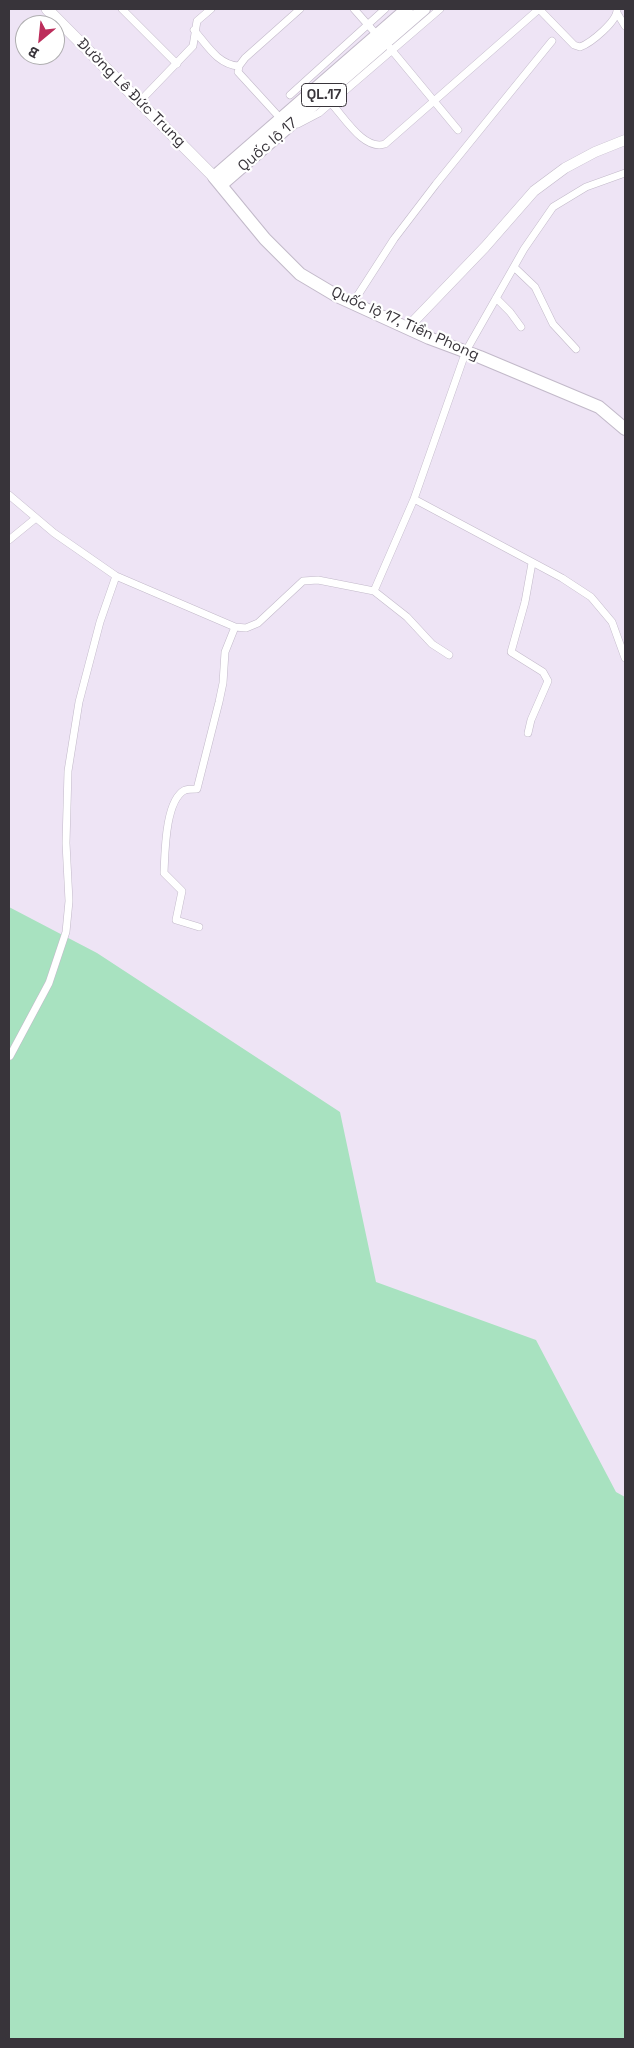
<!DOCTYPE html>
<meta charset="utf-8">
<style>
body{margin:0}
#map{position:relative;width:634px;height:2048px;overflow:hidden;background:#eee4f5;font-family:"Space Grotesk",sans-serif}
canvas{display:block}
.frame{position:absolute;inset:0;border:10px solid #38343a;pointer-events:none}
.north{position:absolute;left:15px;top:15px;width:50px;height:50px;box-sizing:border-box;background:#fff;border:1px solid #afaeb0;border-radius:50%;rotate:208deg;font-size:14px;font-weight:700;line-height:20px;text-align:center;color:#38343a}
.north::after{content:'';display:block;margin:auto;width:18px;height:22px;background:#bc2d5b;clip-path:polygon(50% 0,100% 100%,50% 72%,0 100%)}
</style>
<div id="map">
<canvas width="634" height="2048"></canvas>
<div class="frame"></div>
<div class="north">B</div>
</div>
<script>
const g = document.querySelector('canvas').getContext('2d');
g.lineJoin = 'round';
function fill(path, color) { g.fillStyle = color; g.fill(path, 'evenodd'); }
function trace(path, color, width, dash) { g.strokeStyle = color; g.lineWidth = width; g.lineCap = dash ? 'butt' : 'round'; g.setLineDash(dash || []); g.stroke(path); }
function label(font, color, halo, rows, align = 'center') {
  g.font = font + ' "Space Grotesk",sans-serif'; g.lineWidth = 4.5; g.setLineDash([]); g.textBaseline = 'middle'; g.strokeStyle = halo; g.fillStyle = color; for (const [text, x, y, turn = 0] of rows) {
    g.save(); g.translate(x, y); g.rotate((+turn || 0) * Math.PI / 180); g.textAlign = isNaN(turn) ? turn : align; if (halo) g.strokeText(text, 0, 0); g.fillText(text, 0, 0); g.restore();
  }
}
fill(new Path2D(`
 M9 907 97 953 340 1112 376 1282 536 1340 616 1492 625 1497V2039H9Z`), '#a8e2c0');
const street = new Path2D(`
 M122 9 177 64
 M354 9 377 35
 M617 13 625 26
 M194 30C207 45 218 65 239 66
 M390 48 458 130
 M290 95 385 9
 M144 97 193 46 197 21 211 9
 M331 103C344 117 364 151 385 144L539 9 574 45 580 47C591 43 618 21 617 9
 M281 119 238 72 239 66 245 58 300 9
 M298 124 319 113 440 9
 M514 267 535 287 553 324 576 349
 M356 298 394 239 436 184 552 41
 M496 298 510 312 521 327
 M9 495 54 533 116 576 235 627 246 628 258 623 303 581 318 580 374 591 414 499 466 351 524 249 553 207 586 187 625 173
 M414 499 562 578 591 597 612 622 625 658
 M9 540 36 518
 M374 591 407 617 432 644 449 655
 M528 733 531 720 548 681 543 672 511 652 525 602 532 563
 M199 927 176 920 182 891 164 873C165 853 165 800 185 790 188 789 193 789 197 789L219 702 223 683 225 652 235 627
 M10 1056 49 983 66 932 69 901 66 843 68 771 79 702 100 622 116 576`);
const secondary = new Path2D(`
 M412 323 485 247 534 191 565 168 595 152 625 140`);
const primary = new Path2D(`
 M47 9 214 177`);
const highway = new Path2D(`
 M407 9 214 177 265 239 300 274 337 296 429 338 480 357 599 407 625 429
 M221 185 424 9`);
trace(street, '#c2b9c9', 8);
trace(secondary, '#c2b9c9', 11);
trace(primary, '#c2b9c9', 12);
trace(highway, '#c2b9c9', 14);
trace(street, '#fff', 7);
trace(secondary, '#fff', 10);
trace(primary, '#fff', 11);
trace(highway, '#fff', 12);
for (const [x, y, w] of [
 [324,95,45]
]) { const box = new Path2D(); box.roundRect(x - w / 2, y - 11.5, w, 23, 4); g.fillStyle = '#fff'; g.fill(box); trace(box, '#38343a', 1); }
label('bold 14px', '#38343a', null, [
 ["QL.17",324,95]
]);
label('15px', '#38343a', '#fff', [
 ["Đường Lê Đức Trung",131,93,45],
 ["Quốc lộ 17",268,145,-41],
 ["Quốc lộ 17, Tiền Phong",405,324,24]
]);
</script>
